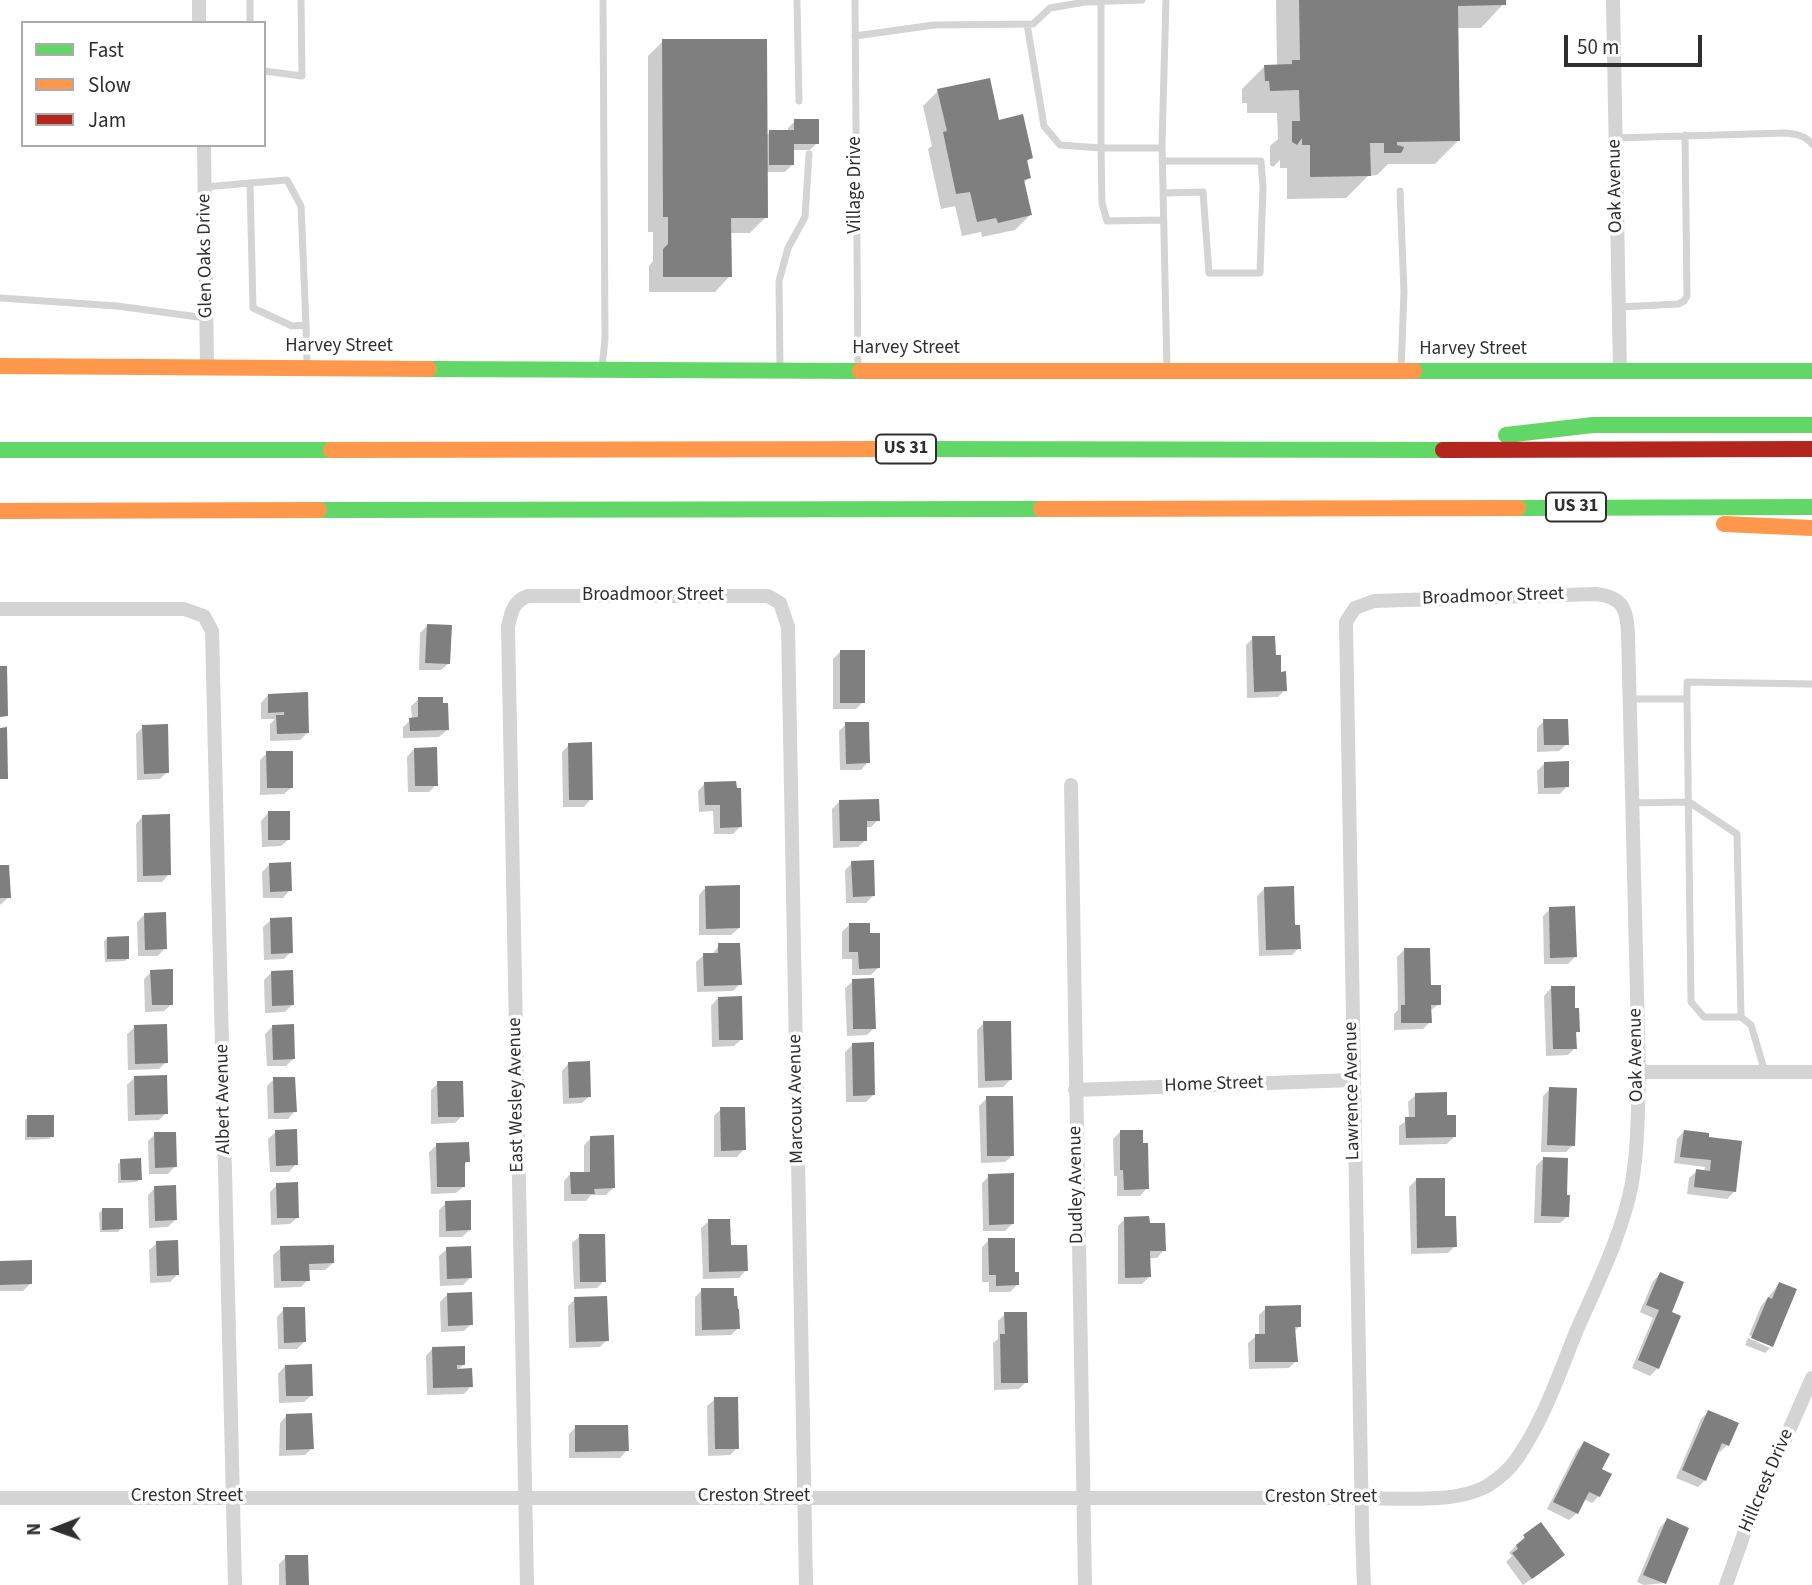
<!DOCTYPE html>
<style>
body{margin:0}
#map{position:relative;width:1812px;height:1585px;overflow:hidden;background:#fff;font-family:"Source Sans 3",sans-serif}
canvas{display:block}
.legend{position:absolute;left:21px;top:21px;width:245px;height:126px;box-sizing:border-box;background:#fff;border:2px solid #acacac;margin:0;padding:9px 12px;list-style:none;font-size:21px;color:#2f2f2f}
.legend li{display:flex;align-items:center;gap:14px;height:35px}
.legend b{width:35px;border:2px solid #acacac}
.north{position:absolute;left:21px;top:1494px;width:70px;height:70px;-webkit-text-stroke:5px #fff;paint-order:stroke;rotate:269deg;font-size:19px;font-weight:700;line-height:28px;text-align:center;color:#2f2f2f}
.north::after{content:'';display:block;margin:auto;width:24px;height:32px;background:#2f2f2f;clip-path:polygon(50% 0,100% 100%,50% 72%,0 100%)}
.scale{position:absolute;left:1564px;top:35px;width:138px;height:32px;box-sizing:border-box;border:4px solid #2f2f2f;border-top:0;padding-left:9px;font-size:21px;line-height:24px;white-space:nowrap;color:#2f2f2f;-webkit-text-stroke:5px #fff;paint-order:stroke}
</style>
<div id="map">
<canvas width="1812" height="1585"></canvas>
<ul class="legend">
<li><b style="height:9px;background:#63d668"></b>Fast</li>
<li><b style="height:9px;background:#ff974d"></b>Slow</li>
<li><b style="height:9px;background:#b3261e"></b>Jam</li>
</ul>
<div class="north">N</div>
<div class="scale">50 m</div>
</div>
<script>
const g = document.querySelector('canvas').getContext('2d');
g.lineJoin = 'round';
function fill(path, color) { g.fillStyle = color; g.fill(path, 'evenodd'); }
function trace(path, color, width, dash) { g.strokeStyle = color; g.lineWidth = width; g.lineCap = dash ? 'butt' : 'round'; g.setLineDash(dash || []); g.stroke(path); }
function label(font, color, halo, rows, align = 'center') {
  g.font = font + ' "Source Sans 3",sans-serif'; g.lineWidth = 7; g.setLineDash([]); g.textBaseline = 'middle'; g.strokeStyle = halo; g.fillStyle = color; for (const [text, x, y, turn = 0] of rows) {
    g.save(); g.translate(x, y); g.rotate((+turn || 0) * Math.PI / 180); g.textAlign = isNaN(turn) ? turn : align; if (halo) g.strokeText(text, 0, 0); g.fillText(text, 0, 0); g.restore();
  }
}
fill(new Path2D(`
 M1276 0H1507L1481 28H1456L1458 141 1435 164H1388L1377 175 1368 176 1346 198 1287 199V168H1280V160L1273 167 1270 165V146L1278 139 1277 113H1247V103H1242V89L1265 66H1277Z
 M663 41 766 136 770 132H788V128L795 121 817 143 810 150H793V164L785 172H766V217L750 233H730V276L715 292H649V266L653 261V232H648V56Z
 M938 91 998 122 1031 158 1026 162 1029 177 1023 184 1030 215 1015 230 982 237 981 232 962 236 955 206 941 209 928 149 932 146 923 106Z
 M427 626 449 663 441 670H419L420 633Z
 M1253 638 1274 657 1285 690 1278 697 1247 698 1246 645Z
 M840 652 863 702 856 709H833V659Z
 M268 695 307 733 300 740 270 741V724L275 719H261V703Z
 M419 699 447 730 439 737 403 738V727L412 719 411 706Z
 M1544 721 1567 744 1559 751 1537 752V728Z
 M846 724 868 762 861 770H840L839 731Z
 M143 727 167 772 160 779 137 780 136 734Z
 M569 745 591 799 584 807H563L562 752Z
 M414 749 436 785 429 792H408L407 757Z
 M267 753 292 787 284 794 260 795V760Z
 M1544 764 1567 786 1560 794H1538L1537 771Z
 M705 783 735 790 741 826 733 834H714L713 811 699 812 698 791Z
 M840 801 878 820 871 827H865L866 840 858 847 833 848 832 809Z
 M268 813 289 839 281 846 262 847 261 821Z
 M143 816 169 874 162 882H137L136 824Z
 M852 863 873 896 866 903H846L845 870Z
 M270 864 290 890 283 898H263L262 872Z
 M0 867 9 897 0 905Z
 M706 887 739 928 731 935H699V895Z
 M1265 888 1299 948 1292 955 1259 956 1257 896Z
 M1550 909 1575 957 1568 964H1544L1543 916Z
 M145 914 165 948 158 956H138L137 922Z
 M271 920 291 952 284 959 264 960 263 927Z
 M849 925 868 934 879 967 871 975H852V959H842V932Z
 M107 938 128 958 125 961 105 962 104 941Z
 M719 945 740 984 733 991 697 992 696 962 704 955H712Z
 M1404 950 1439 1004 1430 1011V1022L1423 1029 1394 1030V1014L1398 1010 1397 957Z
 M151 972 172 1004 164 1011 145 1012 144 979Z
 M271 973 292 1005 285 1012 265 1013 264 980Z
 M853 981 874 1028 867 1035 847 1036 845 988Z
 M1551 988 1574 1009 1578 1031 1574 1035 1575 1048 1568 1055 1546 1056 1544 996Z
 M718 998 742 1039 734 1046 712 1047 711 1006Z
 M984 1023 1010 1080 1003 1087 978 1088 977 1030Z
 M273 1026 293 1059 286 1066H267L265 1034Z
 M135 1027 166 1062 159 1069 128 1070 127 1034Z
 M852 1045 874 1094 866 1102H846L845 1052Z
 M569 1063 590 1096 582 1103 563 1104 562 1071Z
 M134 1078 166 1113 159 1120 128 1121 127 1085Z
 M274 1079 295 1111 288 1119H268L267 1086Z
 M438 1083 462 1116 455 1123 431 1124V1090Z
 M1550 1089 1573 1145 1566 1152H1541L1543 1096Z
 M1416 1095 1446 1117 1455 1136 1447 1144 1399 1145V1126L1409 1119 1408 1102Z
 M987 1098 1013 1155 1005 1162 981 1163 979 1106Z
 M721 1109 744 1149 737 1157H714V1116Z
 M28 1117 52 1136 49 1139 25 1140V1120Z
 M1684 1131 1707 1134 1734 1192 1727 1199 1687 1194 1689 1178 1697 1171 1704 1172 1705 1167 1674 1163 1677 1139Z
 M276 1132 296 1164 289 1172H270L268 1139Z
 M1120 1132 1147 1188 1140 1196H1117V1176H1114L1113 1139Z
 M155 1134 175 1166 168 1174H149L148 1141Z
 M591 1138 613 1188 606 1195H591L586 1201H564V1181L571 1173H584V1145Z
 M437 1145 468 1161 463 1166 464 1186 456 1193 431 1194 429 1152Z
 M1543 1159 1565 1197 1568 1216 1560 1223H1534L1536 1166Z
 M121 1161 140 1179 137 1182 118 1183V1164Z
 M989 1176 1013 1223 1005 1231H983L982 1183Z
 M1416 1180 1444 1218 1455 1246 1448 1253 1411 1254 1409 1187Z
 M277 1185 298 1217 290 1224 271 1225 270 1192Z
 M155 1188 175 1220 168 1227 149 1228 148 1195Z
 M446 1203 470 1230 462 1237H439V1210Z
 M102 1210 122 1228 118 1232H100L99 1213Z
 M1125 1219 1148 1225 1164 1250 1157 1258H1149V1277L1142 1284H1118V1226Z
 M709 1221 746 1270 739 1278 703 1279 701 1228Z
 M580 1236 604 1281 597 1288 574 1289 572 1243Z
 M989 1240 1013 1274 1017 1285 1010 1292H989V1282H982V1247Z
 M157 1243 177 1275 170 1282 150 1283 149 1250Z
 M281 1248 333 1263 325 1270H308V1280L301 1287 274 1288 273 1255Z
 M447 1249 470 1278 463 1285 440 1286 439 1256Z
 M0 1263 31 1283 23 1291H0Z
 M1660 1274 1669 1313 1679 1317 1658 1368 1650 1376 1632 1368 1653 1318 1640 1312 1653 1281Z
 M1779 1284 1772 1346 1771 1347V1344L1749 1335 1761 1306Z
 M702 1290 738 1328 731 1335 695 1336V1297Z
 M447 1295 471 1324 464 1331 441 1332 440 1302Z
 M575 1299 607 1340 600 1347 569 1348 568 1306Z
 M1266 1308 1299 1326 1294 1332 1296 1361 1289 1368 1249 1369 1248 1343 1256 1336H1259V1315Z
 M284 1309 304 1342 297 1349H278L277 1317Z
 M1005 1314 1026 1382 1019 1389 994 1390 993 1343 998 1339V1321Z
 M1748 1338 1770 1348 1765 1353 1745 1345Z
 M433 1348 464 1364 457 1371 471 1386 464 1394 427 1395 426 1356Z
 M285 1366 312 1395 304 1402 279 1403 278 1374Z
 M715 1399 737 1448 730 1455 708 1456 707 1406Z
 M1708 1412 1727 1445 1720 1452 1717 1451 1705 1480 1698 1487 1676 1478 1701 1419Z
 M287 1415 312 1448 305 1455 279 1456 280 1423Z
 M576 1427 627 1450 620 1458H569V1434Z
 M1584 1443 1599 1470V1496L1592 1503 1584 1499 1577 1513 1569 1520 1547 1509 1577 1450Z
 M1667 1520 1687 1529 1664 1583 1644 1585 1637 1582 1660 1527Z
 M1525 1536 1555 1562 1523 1585 1506 1562 1512 1556 1509 1553Z
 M286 1557 307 1585H279V1564Z`), '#0003');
fill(new Path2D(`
 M1299 0H1506V5L1458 6 1460 141 1397 142V145L1404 147 1402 152 1400 153H1384V143H1370L1371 176 1310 177V145H1302V138L1297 145 1292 142V121H1300L1299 90 1270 91 1269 81H1265L1264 65 1292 64V60H1300Z
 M662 39H767L768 218H731L732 277H663V249L668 244V217H663Z
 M990 78 999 120 1023 114 1033 158 1027 160 1031 178 1024 180 1032 215 998 223 996 218 977 222 970 192 956 194 943 132 947 131 937 89Z
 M794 119H819V144H794V165H769V130H794Z
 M427 624 452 625 450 664 425 663Z
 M1252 636H1275L1276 655H1281V672L1286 671 1287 691 1254 692Z
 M840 650H865V703H840Z
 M0 666H7L8 716 0 717Z
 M308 692 309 733 277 734 276 715H284V712L268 713V694Z
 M418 697H443V703H448L449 730 410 731 409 718 418 717Z
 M1543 719H1568L1569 745H1544Z
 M845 722H869L870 763 846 764Z
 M168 724 169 773 144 774 142 725Z
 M7 727 8 779H0V728Z
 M592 742 593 800H569L568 743Z
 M437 747 438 786H415L414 748Z
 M266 751H293V788H267Z
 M1569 761V787L1544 788V762Z
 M736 781 737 788H741L742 827 720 828V805H705L704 782Z
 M879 799 880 821H867V841H840L839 800Z
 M268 811H290V840H268Z
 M170 814 171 875 143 876 142 815Z
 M874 860 875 896 853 897 851 861Z
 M291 862 292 891 270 892 269 863Z
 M0 865H9L11 898H0Z
 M740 885V928L706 929 705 886Z
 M1294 886 1295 925H1300L1301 949 1266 950 1264 887Z
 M1575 906 1577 957 1550 958 1549 907Z
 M166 912 167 949 145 950 144 913Z
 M292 917 293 953 271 954 270 918Z
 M849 923H870V933H880V968L859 969 858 952H849Z
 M129 936V959H107V937Z
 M718 943H740L742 985 704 986 703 953H718Z
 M1404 948H1430L1431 985H1441V1005H1431L1432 1023H1401V1005H1405Z
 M173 969V1005H152L150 970Z
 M293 970 294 1005 272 1006 271 971Z
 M874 978 876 1029H853L852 979Z
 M1551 986H1575V1008H1579L1580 1032H1576L1577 1049H1553Z
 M742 996 743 1040H719L718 997Z
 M983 1021H1011L1012 1080 985 1081Z
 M167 1024 168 1063 135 1064 134 1025Z
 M294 1024 295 1059 273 1060 272 1025Z
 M874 1042 875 1095 853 1096 852 1043Z
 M590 1061 591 1097 569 1098 568 1062Z
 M167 1075 168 1114 135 1115 134 1076Z
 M273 1077H295L297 1112 274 1113Z
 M437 1081H463L464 1117H438Z
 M1549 1087 1577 1088 1575 1146 1547 1145Z
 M1447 1092V1115H1456V1137L1406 1138 1405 1117H1415V1093Z
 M986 1096H1013L1014 1156H987Z
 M720 1107H745L746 1150 721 1151Z
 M27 1115H54V1137H27Z
 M297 1129 298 1165 276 1166 275 1130Z
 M1120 1130H1143V1143H1148L1149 1189 1124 1190 1123 1170H1120Z
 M1684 1130 1709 1133V1137L1742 1141 1736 1192 1694 1187 1696 1169 1710 1171 1711 1160 1680 1157Z
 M154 1132H176L177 1167 155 1168Z
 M614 1135 615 1188 594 1189 595 1194H571L570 1172H590V1136Z
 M469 1142 470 1162H465V1187H437L436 1143Z
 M1543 1157 1568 1158 1567 1195H1570L1569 1217 1541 1216Z
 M141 1158 142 1180H121L120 1159Z
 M1014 1173V1224L989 1225 988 1174Z
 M1416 1178H1445V1216H1456L1457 1247 1417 1248Z
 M298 1182 299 1218H277L276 1183Z
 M176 1185 177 1220 155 1221 154 1186Z
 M471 1200V1230L446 1231 445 1201Z
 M102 1208H123V1229L102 1230Z
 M1149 1216 1150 1223H1165L1166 1251H1150L1151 1277 1125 1278 1124 1217Z
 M708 1219H730L731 1245H747L748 1271 709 1272Z
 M579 1234H605L606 1282H580Z
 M988 1238H1015V1272H1019V1285L996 1286V1275H989Z
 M178 1240 179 1275 157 1276 156 1241Z
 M334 1245V1263L309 1264 310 1281H281L280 1246Z
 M471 1246 472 1278 447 1279 446 1247Z
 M32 1260V1284L0 1285V1261Z
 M1660 1272 1684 1282 1672 1312 1681 1316 1659 1369 1638 1360 1659 1310 1646 1305Z
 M1779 1282 1797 1289 1773 1347 1751 1338 1768 1297 1772 1299Z
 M701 1288H734V1296H737L738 1309H739L740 1329 702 1330Z
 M472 1292 473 1325 448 1326 447 1293Z
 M607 1296 609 1341 576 1342 574 1297Z
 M1301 1305V1327H1295L1298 1362H1255V1334H1265V1306Z
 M283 1307H305L306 1342 284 1343Z
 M1004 1312H1027L1028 1383H1001L1000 1334H1005Z
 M465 1346V1365H457V1369L472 1368 473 1387 433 1388 432 1347Z
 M312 1364 313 1396H286L285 1365Z
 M714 1397H738L739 1449H715Z
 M1708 1410 1739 1423 1729 1446 1722 1443 1706 1481 1682 1470Z
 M312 1413 314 1449 286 1450V1414Z
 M575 1425H628L629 1451 575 1452Z
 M1584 1441 1610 1454 1602 1469 1612 1474 1600 1497 1589 1492 1578 1514 1553 1502Z
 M1667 1518 1689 1528 1666 1584 1643 1575Z
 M1541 1522 1565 1555 1532 1579 1512 1553 1518 1549 1516 1545 1525 1538 1523 1535Z
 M285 1555H308L309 1585H286Z`), '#7f7f7f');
trace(new Path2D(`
 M250 0V23
 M797 0 799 101
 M855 0 858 370
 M1166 0 1162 144 1167 370
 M1101 2V148H1162
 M1027 24 1044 126 1060 145 1101 148 1102 203 1107 221 1163 220
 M855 36 934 25 1033 24 1050 8 1085 2 1142 0
 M264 71 302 76 301 0
 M1616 138 1785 133C1796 134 1805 135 1812 144
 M1162 161H1261L1263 187 1260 273H1209L1203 192 1163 193
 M250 183 287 180 301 206 306 325
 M205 187 250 183 253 308 292 326 306 325 307 364
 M1400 191 1404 292 1401 370
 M0 298 117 306 206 318
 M1619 307 1678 304 1684 301 1687 296 1685 135
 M602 367 605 339 603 0
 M780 369 779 281 788 248 805 217 809 154
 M1630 699H1687
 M1631 803 1689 802 1737 834 1741 1017H1704L1691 1002 1687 699V682L1812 684
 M1741 1017 1751 1025 1765 1072`), '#d4d4d4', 7);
trace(new Path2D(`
 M199 0V23
 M1613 0 1620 371
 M204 145 207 367
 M0 609H184L204 616 212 631 235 1585
 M1071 785 1085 1585
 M1639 1072H1812
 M1075 1090 1353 1080
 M0 1498H1362C1398 1498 1455 1504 1487 1486 1500 1478 1510 1469 1518 1457 1544 1419 1559 1374 1576 1332 1597 1284 1622 1235 1632 1183 1638 1147 1638 1109 1639 1072L1628 634C1627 609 1623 597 1596 594L1374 601 1355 608 1346 622 1361 1473C1362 1510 1362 1548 1364 1585
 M527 1585 508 627C511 613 513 601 528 596H768L780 603 788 627 806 1585
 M1726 1585 1746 1528 1812 1378`), '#d4d4d4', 14);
trace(new Path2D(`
 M429 369 860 371
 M1414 371H1812
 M1506 435 1593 425H1812
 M907 449 1443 450
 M0 450H331
 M1518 508 1812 507
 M319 510 1041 509`), '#63d668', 16);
trace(new Path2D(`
 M0 366 429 369
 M860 371H1414
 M331 450 907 449
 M1041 509 1518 508
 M0 511 319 510
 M1724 524 1812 528`), '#ff974d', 16);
trace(new Path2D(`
 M1443 450 1812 449`), '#b3261e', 16);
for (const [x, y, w] of [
 [906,449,60],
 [1576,507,60]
]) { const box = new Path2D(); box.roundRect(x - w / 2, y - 14.5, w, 29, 5); g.fillStyle = '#fff'; g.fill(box); trace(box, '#2f2f2f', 2); }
label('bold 18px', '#2f2f2f', null, [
 ["US 31",906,449],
 ["US 31",1576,507]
]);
label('19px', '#2f2f2f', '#fff', [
 ["Village Drive",856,185,-90],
 ["Oak Avenue",1616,186,-91],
 ["Glen Oaks Drive",206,256,-91],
 ["Harvey Street",339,347],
 ["Harvey Street",906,349],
 ["Harvey Street",1473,350],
 ["Broadmoor Street",653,596],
 ["Broadmoor Street",1493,597,-2],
 ["Oak Avenue",1637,1055,-91],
 ["Home Street",1214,1085,-2],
 ["Lawrence Avenue",1353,1091,-91],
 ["East Wesley Avenue",517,1095,-91],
 ["Albert Avenue",224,1099,-91],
 ["Marcoux Avenue",797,1099,-91],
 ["Dudley Avenue",1077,1185,-91],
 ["Hillcrest Drive",1767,1481,-67],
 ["Creston Street",187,1497],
 ["Creston Street",754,1497],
 ["Creston Street",1321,1498]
]);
</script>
